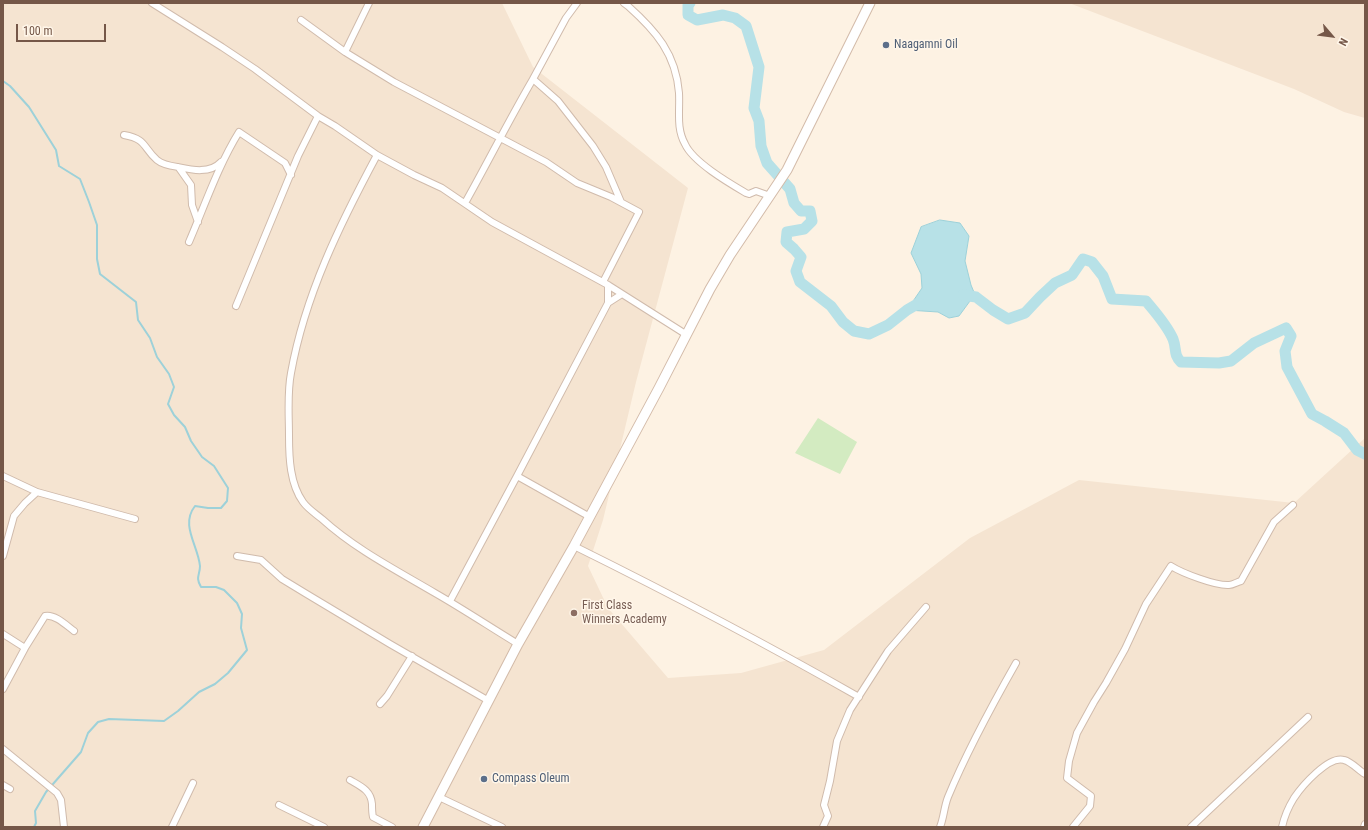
<!DOCTYPE html>
<style>
body{margin:0}
#map{position:relative;width:1368px;height:830px;overflow:hidden;background:#fdf2e3;font-family:"Roboto Condensed",sans-serif}
canvas{display:block}
.frame{position:absolute;inset:0;border:4px solid #755748;pointer-events:none}
.north{position:absolute;left:1312px;top:16px;width:40px;height:40px;-webkit-text-stroke:3px #fff6e9;paint-order:stroke;rotate:118deg;font-size:11px;font-weight:700;line-height:16px;text-align:center;color:#755748}
.north::after{content:'';display:block;margin:auto;width:14px;height:18px;background:#755748;clip-path:polygon(50% 0,100% 100%,50% 72%,0 100%)}
.scale{position:absolute;left:16px;top:24px;width:90px;height:18px;box-sizing:border-box;border:2px solid #755748;border-top:0;padding-left:5px;font-size:12px;line-height:14px;white-space:nowrap;color:#755748;-webkit-text-stroke:3px #fff6e9;paint-order:stroke}
</style>
<div id="map">
<canvas width="1368" height="830"></canvas>
<div class="frame"></div>
<div class="north">N</div>
<div class="scale">100 m</div>
</div>
<script>
const g = document.querySelector('canvas').getContext('2d');
g.lineJoin = 'round';
function fill(path, color) { g.fillStyle = color; g.fill(path, 'evenodd'); }
function trace(path, color, width, dash) { g.strokeStyle = color; g.lineWidth = width; g.lineCap = dash ? 'butt' : 'round'; g.setLineDash(dash || []); g.stroke(path); }
function label(font, color, halo, rows, align = 'center') {
  g.font = font + ' "Roboto Condensed",sans-serif'; g.lineWidth = 3; g.setLineDash([]); g.textBaseline = 'middle'; g.strokeStyle = halo; g.fillStyle = color; for (const [text, x, y, turn = 0] of rows) {
    g.save(); g.translate(x, y); g.rotate((+turn || 0) * Math.PI / 180); g.textAlign = isNaN(turn) ? turn : align; if (halo) g.strokeText(text, 0, 0); g.fillText(text, 0, 0); g.restore();
  }
}
fill(new Path2D(`
 M3 3H502L533 67 688 188 636 382 603 520 588 566 608 608 668 678 741 673 824 650 970 538 1079 480 1294 503 1365 438V827H3Z
 M1069 3H1365V118L1344 112 1294 89Z`), '#f5e4d1');
fill(new Path2D(`
 M818 418 857 442 840 474 795 453Z`), '#d3ebc1');
const water = new Path2D(`
 M940 220 960 223 969 236 965 261 971 285 976 297 970 301 959 316 949 318 938 312 907 310 922 288 921 274 911 253 921 227Z`);
fill(water, '#b7e1e7');
trace(water, '#9dd1d9', 1);
trace(new Path2D(`
 M3 81 10 86 29 107 56 150 59 166 80 179 89 202 97 225V259L100 274 136 302 138 320 150 338 157 357 169 374 174 387 168 404 174 415 185 427 191 441 202 457 214 466 228 488 227 501 221 508H208L195 506C180 525 198 545 200 566 200 575 195 577 201 587H216L224 590 237 603 242 614 241 628 247 650 228 673 215 684 199 692 178 711 164 721 109 719 98 722 88 733 81 752 46 792 35 811 36 823 34 827`), '#9dd1d9', 2);
trace(new Path2D(`
 M690 3 688 5V15L697 20 723 15 735 18 746 26 759 67 754 108 759 121 761 146 767 163 790 189 794 203 801 211H810L812 221 804 229 787 232 786 242 794 249 801 257 796 271 800 282 831 306 843 322 854 331 869 334 888 325 907 310 919 303
 M963 295 976 297 993 310 1008 319 1025 313 1040 297 1055 283 1072 275 1083 259 1092 262 1103 276 1112 299 1146 301C1156 313 1167 325 1173 339 1177 349 1173 354 1181 362L1219 363 1231 361 1254 343 1286 328 1291 336 1285 351 1287 367 1312 414 1325 421 1344 433 1357 450 1365 454`), '#b7e1e7', 11);
const minor = new Path2D(`
 M152 3 222 47 255 69 318 116 335 126 377 155 414 175 442 188 492 222 608 285 687 335
 M369 3 345 52 394 82 546 162 577 183 611 197 639 212 603 282
 M577 3 566 18 533 79 558 101 593 146 606 167 621 202
 M624 3 628 6C656 31 676 54 679 93 680 111 676 128 685 144 693 162 729 183 746 193L749 194 756 191 770 196
 M301 20 345 52
 M124 135C147 139 143 148 157 160 163 165 171 166 178 167 192 170 210 174 221 162
 M377 155C340 224 305 295 291 373 287 393 289 415 289 436 289 458 290 484 303 502 308 509 316 514 322 519 355 549 396 570 435 593 463 609 490 627 518 644
 M179 168 191 185 192 205 198 222
 M465 203C488 162 509 120 533 79
 M189 242C205 205 218 166 239 132L285 163 291 175
 M608 303 622 294
 M236 306 298 156 318 116
 M3 476 37 492 135 519
 M517 476 590 517
 M574 546C671 594 766 644 859 697
 M3 556 14 516 25 503 37 492
 M237 556 261 560 282 579 305 593 390 644 489 701
 M450 601 517 476 608 303V285
 M3 634 25 648
 M3 689 25 648 45 616C55 614 66 625 74 631
 M380 704 387 696 412 656
 M3 749 57 793 61 800 64 827
 M350 780C360 786 371 790 372 804 372 809 372 813 373 817L392 827
 M3 785 10 789
 M439 797 502 827
 M279 805 324 827
 M172 827 193 783
 M823 827 828 816 824 805 830 781 837 741 850 710 888 651 926 607
 M940 827C944 817 944 807 948 797 967 751 991 707 1016 663
 M1073 827 1090 806 1091 796 1067 778 1069 761 1077 733 1094 702 1106 683 1125 649 1146 604 1171 566C1182 573 1216 586 1229 585 1233 585 1237 582 1241 581L1274 522 1293 505
 M1191 827 1308 717
 M1282 827C1284 818 1289 806 1294 798 1302 786 1329 755 1344 760 1352 762 1358 770 1365 774
 M1364 827 1365 824`);
const secondary = new Path2D(`
 M423 827 518 644 574 546 659 388 710 289 730 255 787 170 870 3`);
trace(minor, '#d0bbac', 8);
trace(secondary, '#d3bba9', 11);
trace(minor, '#fff', 6);
trace(secondary, '#fff', 9);
for (const [x, y, r, color] of [
 [886,45,4,"#5c6f8a"],
 [574,613,4,"#8d6e63"],
 [484,779,4,"#5c6f8a"]
]) { const dot = new Path2D(); dot.arc(x, y, r, 0, 2 * Math.PI); g.fillStyle = color; g.fill(dot); trace(dot, '#fff6e9', 1.5); }
label('12px', '#4e5e75', '#fff6e9', [
 ["Naagamni Oil",894,45],
 ["Compass Oleum",492,779]
], 'left');
label('12px', '#785e54', '#fff6e9', [
 ["First Class",582,606],
 ["Winners Academy",582,620]
], 'left');
</script>
